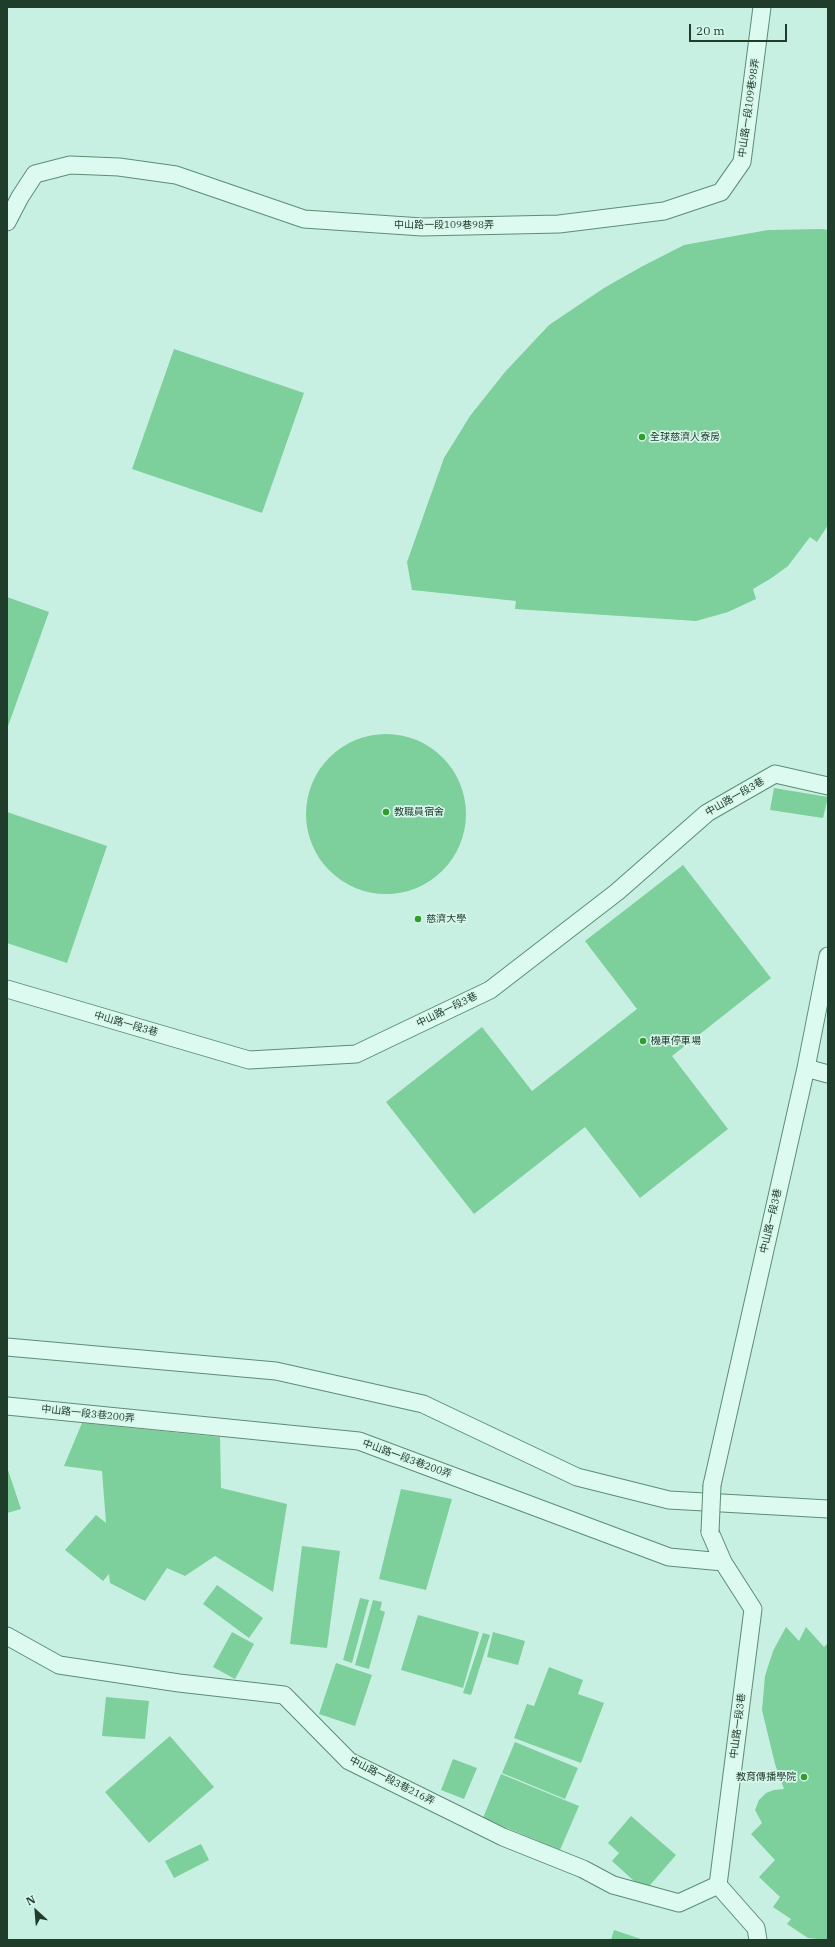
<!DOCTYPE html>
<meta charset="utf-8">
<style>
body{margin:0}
#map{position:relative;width:835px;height:1947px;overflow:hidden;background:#c8f0e2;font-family:"IBM Plex Serif",serif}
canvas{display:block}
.frame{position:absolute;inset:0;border:8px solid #203d2c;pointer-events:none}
.north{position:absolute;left:16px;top:1891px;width:40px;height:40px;-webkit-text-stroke:3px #d8f7ec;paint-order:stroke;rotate:334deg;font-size:11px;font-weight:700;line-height:16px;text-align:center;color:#203d2c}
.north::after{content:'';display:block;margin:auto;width:14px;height:18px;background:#203d2c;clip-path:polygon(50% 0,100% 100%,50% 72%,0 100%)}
.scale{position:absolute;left:689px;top:24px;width:98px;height:18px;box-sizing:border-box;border:2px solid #203d2c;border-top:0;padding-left:5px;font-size:12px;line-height:14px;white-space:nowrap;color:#203d2c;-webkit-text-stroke:3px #d8f7ec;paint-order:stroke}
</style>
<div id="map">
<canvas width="835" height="1947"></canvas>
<div class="frame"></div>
<div class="north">N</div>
<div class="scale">20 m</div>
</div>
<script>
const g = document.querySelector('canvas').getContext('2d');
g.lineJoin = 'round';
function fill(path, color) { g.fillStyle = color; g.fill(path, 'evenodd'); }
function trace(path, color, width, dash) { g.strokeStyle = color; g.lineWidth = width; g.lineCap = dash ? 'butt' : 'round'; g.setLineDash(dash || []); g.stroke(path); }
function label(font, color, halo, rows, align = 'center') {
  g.font = font + ' "IBM Plex Serif","Noto Sans TC",serif'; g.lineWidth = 3.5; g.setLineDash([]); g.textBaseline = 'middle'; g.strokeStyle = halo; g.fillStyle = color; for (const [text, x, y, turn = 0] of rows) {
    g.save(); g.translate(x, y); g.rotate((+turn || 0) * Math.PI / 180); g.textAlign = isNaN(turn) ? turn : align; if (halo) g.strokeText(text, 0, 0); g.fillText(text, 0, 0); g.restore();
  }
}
fill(new Path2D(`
 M823 229 828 230V525L817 542 810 537 788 566 770 579 753 589 756 599 728 612 696 621 515 609 516 601 412 590 407 562 444 458 470 416 505 372 549 325 604 288 641 267 684 245 768 230Z
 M174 349 304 393 262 513 132 469Z
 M7 597 49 612 7 729Z
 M306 814a80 80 0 1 1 160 0a80 80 0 1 1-160 0Z
 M774 788 828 797 823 818 770 810Z
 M7 812 107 846 67 963 7 943Z
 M683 865 771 978 672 1056 728 1129 640 1198 585 1127 474 1214 386 1102 482 1027 532 1091 637 1009 585 941Z
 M82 1423 220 1437 221 1488 287 1504 273 1592 215 1556 185 1576 167 1568 145 1601 110 1583 109 1574 103 1581 65 1550 96 1515 106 1523 102 1471 64 1466Z
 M7 1467 21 1509 7 1513Z
 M401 1489 452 1499 426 1590 379 1579Z
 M302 1546 340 1551 327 1648 290 1644Z
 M217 1585 263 1618 249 1638 203 1604Z
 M360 1598 369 1600 352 1663 343 1660Z
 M373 1600 382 1602 380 1610 385 1612 369 1669 355 1665Z
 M418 1615 479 1632 463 1688 401 1670Z
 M786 1627 799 1641 806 1627 824 1647 828 1643V1940L808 1938 787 1924 791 1919 773 1907 780 1897 759 1877 775 1860 751 1834 762 1823 755 1810 759 1800 766 1793 774 1790 784 1789 775 1764 762 1710 765 1676 773 1651Z
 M232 1632 254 1644 235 1679 213 1667Z
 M493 1632 525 1641 518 1665 487 1657Z
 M483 1633 490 1635 471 1695 463 1693Z
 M336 1663 372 1675 355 1726 319 1714Z
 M549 1667 583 1680 578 1694 604 1703 581 1763 514 1738 527 1704 534 1706Z
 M106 1697 149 1701 145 1739 102 1736Z
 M170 1736 214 1787 149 1843 105 1792Z
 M515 1742 578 1768 565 1799 502 1773Z
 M453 1759 477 1768 464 1799 441 1790Z
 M501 1774 579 1806 560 1850 483 1818Z
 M631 1816 676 1855 645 1891 612 1861 619 1853 608 1843Z
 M201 1844 209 1860 174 1878 165 1861Z
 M614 1930 644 1940H611Z`), '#7dcf9b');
const service = new Path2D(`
 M7 222 20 197 35 174 70 165 119 167 176 175 304 219 422 227 559 224 664 211 721 192 742 162 762 7
 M7 989 249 1060 356 1054 490 990 617 892 707 813 775 774 828 786
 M806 1068 828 1074
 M7 1347 276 1371 423 1404 577 1477 669 1500 828 1509
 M7 1406 359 1441 669 1557 723 1562
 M712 1485 806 1068 828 956
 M710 1532 723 1562 753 1609 718 1885 756 1928 758 1940
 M7 1636 59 1665 179 1683 284 1695 349 1761 503 1837 583 1869 613 1885 679 1903 718 1885`);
trace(service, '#5c8d74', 19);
trace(service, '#dcfaf0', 17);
const serviceBridge = new Path2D(`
 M710 1532 712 1485`);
trace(serviceBridge, '#5c8d74', 19, []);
trace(serviceBridge, '#dcfaf0', 17);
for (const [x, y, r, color] of [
 [642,437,4,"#309e2a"],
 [386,812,4,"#309e2a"],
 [418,919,4,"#309e2a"],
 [643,1041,4,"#309e2a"],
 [804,1777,4,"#309e2a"]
]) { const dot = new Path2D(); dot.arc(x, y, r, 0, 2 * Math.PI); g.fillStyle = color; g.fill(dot); trace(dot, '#d8f7ec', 1.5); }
label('10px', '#203d2c', '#d8f7ec', [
 ["中山路一段109巷98弄",749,108,-82],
 ["中山路一段109巷98弄",444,225],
 ["中山路一段3巷",735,797,-30],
 ["中山路一段3巷",447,1010,-26],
 ["中山路一段3巷",126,1024,16],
 ["中山路一段3巷",771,1221,-77],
 ["中山路一段3巷200弄",88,1414,6],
 ["中山路一段3巷200弄",407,1459,20],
 ["中山路一段3巷",738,1726,-83],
 ["中山路一段3巷216弄",392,1781,27]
]);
label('10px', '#203d2c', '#d8f7ec', [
 ["全球慈濟人寮房",650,437],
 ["教職員宿舍",394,812],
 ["慈濟大學",426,919],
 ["機車停車場",651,1041],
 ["教育傳播學院",796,1777,"right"]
], 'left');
</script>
